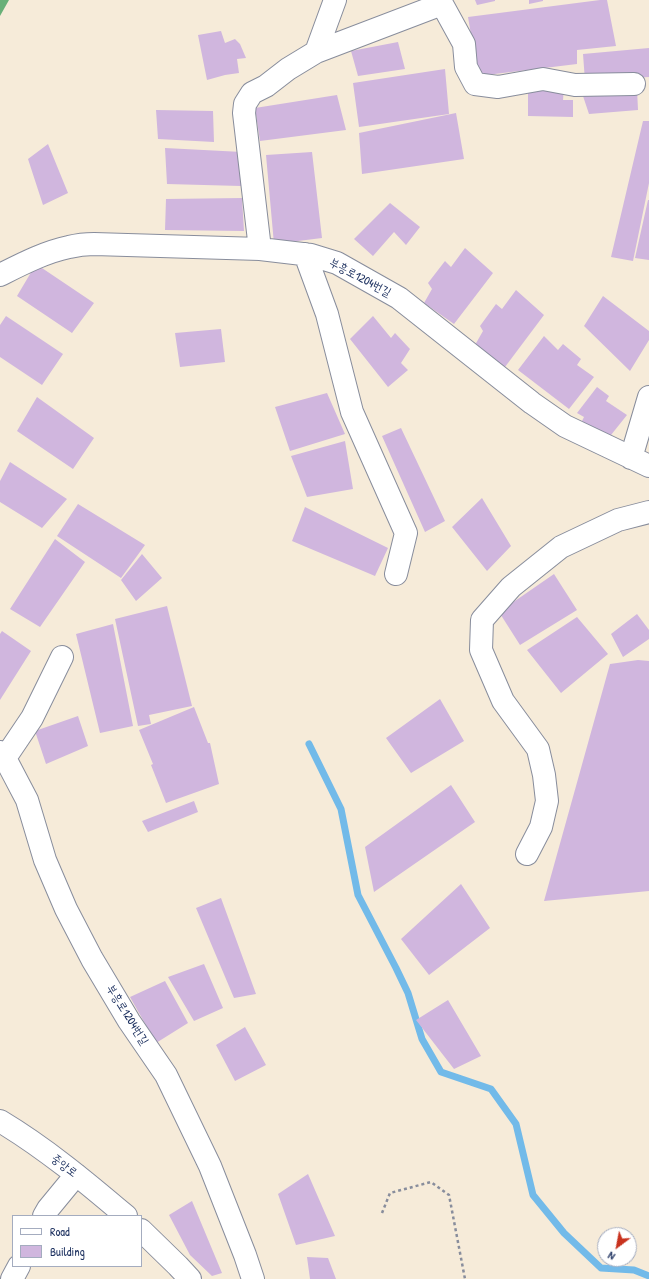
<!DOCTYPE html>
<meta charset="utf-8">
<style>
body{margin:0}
#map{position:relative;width:649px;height:1279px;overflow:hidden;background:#f6ebd9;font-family:"Patrick Hand",sans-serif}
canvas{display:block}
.legend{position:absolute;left:12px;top:1215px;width:130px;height:52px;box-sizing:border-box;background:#fff;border:1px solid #a4acbf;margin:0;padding:5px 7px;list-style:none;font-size:12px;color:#1b2f5e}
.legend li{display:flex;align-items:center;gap:8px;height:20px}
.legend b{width:20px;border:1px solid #a4acbf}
.north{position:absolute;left:597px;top:1227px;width:40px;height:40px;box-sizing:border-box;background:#fff;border:1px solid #a4acbf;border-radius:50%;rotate:212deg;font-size:11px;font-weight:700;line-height:16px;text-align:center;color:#1b2f5e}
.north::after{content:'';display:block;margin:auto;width:14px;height:18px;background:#c8321e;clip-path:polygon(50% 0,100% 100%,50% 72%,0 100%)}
</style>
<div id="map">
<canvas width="649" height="1279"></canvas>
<ul class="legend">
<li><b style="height:5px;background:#fff"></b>Road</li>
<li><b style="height:11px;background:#d0b6de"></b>Building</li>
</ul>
<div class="north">N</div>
</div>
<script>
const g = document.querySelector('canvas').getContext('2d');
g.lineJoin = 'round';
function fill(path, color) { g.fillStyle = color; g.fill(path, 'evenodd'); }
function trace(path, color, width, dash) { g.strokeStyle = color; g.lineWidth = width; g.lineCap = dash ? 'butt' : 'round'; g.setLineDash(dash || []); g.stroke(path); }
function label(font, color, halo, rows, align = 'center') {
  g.font = font + ' "Patrick Hand","Poor Story",sans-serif'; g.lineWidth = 3; g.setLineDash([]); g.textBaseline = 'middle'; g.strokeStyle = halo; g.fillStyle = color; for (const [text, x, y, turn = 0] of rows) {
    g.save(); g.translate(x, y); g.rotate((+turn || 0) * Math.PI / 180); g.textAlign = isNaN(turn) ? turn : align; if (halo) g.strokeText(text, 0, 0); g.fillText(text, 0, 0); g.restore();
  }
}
fill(new Path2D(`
 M0 0H9L0 16Z`), '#68b078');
trace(new Path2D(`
 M309 744 341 809 358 895 396 968 408 993 422 1039 441 1072 491 1089 516 1124 533 1195 564 1233 601 1268 634 1270 649 1276`), '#72bae9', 7);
fill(new Path2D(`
 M475 0H495V1L477 5Z
 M529 0H543V1L529 4Z
 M600 0H607L616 46 577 50V64L478 76 468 17Z
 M221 31 225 43 235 39 240 44 246 58 237 59 239 73 225 75 207 80 198 35Z
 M398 42 405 69 358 76 351 51Z
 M649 48V77L585 81 583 54Z
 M445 69 449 114 359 127 353 83Z
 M528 88H564L563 100H573V117L528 116Z
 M637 89 638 110 589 114 582 93Z
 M337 95 346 130 260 141 255 108Z
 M156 110 213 111 214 142 158 139Z
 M456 113 464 159 362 174 359 133Z
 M643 121H649V183L633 261 611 257Z
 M48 144 68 193 43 205 28 159Z
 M165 148 242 152 241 186 167 184Z
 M312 152 322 238 274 244 266 155Z
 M242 198 244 231 165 230 166 199Z
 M648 200H649V260L635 258Z
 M390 203 420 227 406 245 394 232 373 256 354 239Z
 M465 248 493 273 454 324 424 303 432 289 428 283 445 261 451 267Z
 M36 264 94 303 72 333 17 296Z
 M516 290 544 315 505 367 475 345 483 331 480 326 496 304 502 309Z
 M603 296 649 331V340L630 371 584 326Z
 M6 316 63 354 42 385 0 357V325Z
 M373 316 391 338 395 333 410 349 401 363 408 370 388 387 350 339Z
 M221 329 225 362 180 367 175 333Z
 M544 336 558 350 563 344 581 359 577 365 594 377 569 409 518 370Z
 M597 387 609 396 606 401 627 415 607 440 582 421 584 417 577 413Z
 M327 393 345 434 290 451 275 407Z
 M37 397 94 438 73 469 17 431Z
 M401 428 445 521 425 532 382 436Z
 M345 441 353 489 307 497 291 456Z
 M10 462 67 499 42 528 0 502V481Z
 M482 498 511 546 487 571 452 527Z
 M78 504 145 545 121 578 57 536Z
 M305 507 388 548 375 576 292 541Z
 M55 539 85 562 40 627 10 609Z
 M142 554 162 578 136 601 121 580Z
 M554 574 577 610 520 645 499 612Z
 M167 606 192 706 149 715 151 724 138 726 115 619Z
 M637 614 649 630V639L623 657 611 634Z
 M577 617 608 654 561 693 527 650Z
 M113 624 133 726 100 733 76 634Z
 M2 631 31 651 0 700V634Z
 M638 660 649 661V891L544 901 610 664Z
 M440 699 464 741 411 773 386 738Z
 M194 707 208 743H210L219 784 166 803 151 765 153 764 139 730Z
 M78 716 88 746 46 764 35 731Z
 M451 785 475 822 374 892 365 847Z
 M194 801 198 812 148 832 142 821Z
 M461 884 490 928 429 975 401 939Z
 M221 898 256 994 234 998 196 908Z
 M204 964 223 1008 194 1021 168 977Z
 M165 981 188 1023 156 1043 130 997Z
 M448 1000 481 1056 454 1069 416 1020Z
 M245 1027 266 1065 235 1081 216 1045Z
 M308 1174 335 1236 296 1245 278 1194Z
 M192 1201 222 1273 212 1276 190 1255 169 1215Z
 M307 1257 328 1258 336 1279H310Z`), '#d0b6de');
const minor = new Path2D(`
 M316 52 335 0
 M260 249 244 113 245 104 252 93 266 86 288 69 316 52 442 4 464 44 466 67 475 84 498 87 543 79 575 85 634 84
 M305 254 327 314 352 412 406 533 396 574
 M0 275C22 264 45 252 69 247 77 245 86 244 94 244L260 249 311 255 337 263 399 298 532 403 565 426 649 466
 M631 458 649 397
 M0 752 5 758 27 800 45 860 66 909 92 959 129 1021 166 1075 210 1166 245 1255 253 1279
 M5 758 32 718 62 657
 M527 854 541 827 547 801 544 775 538 749 503 701 481 650 482 620 511 587 561 547 618 520 649 512
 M44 1216 48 1209 76 1175
 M12 1279 19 1266`);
const major = new Path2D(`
 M0 1121C45 1148 86 1182 126 1216
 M141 1230 178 1266 190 1279`);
trace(minor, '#888d9c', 24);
trace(major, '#888d9c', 24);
trace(new Path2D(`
 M382 1213 390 1193 431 1182 449 1195 465 1279`), '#888d9c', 2.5, [3, 3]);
trace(minor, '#fff', 22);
trace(major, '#fff', 22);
label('12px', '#1b2f5e', '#fff', [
 ["부흥로1204번길",360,278,28],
 ["부흥로1204번길",127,1015,58],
 ["중앙로",64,1166,37]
]);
</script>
